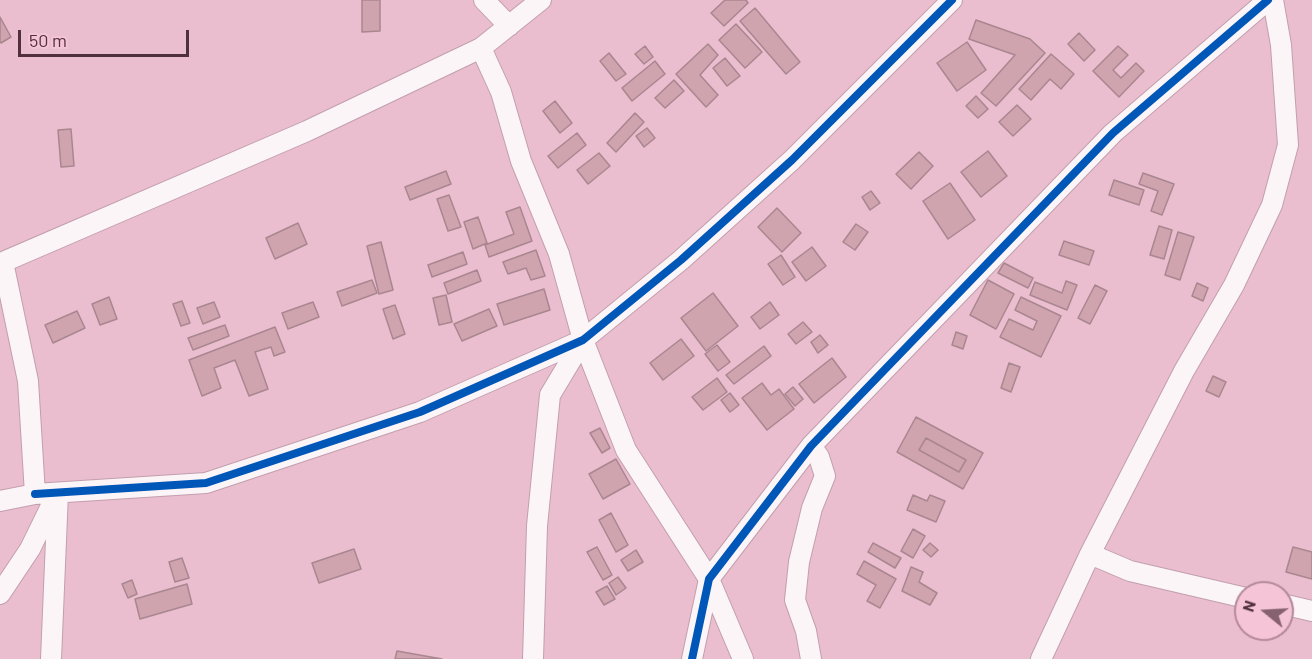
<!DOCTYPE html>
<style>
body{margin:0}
#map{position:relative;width:1312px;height:659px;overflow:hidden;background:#eabecf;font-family:Barlow,sans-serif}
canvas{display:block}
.north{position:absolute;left:1234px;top:581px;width:60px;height:60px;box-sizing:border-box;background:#f6c4d7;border:2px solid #b48999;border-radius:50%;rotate:288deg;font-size:16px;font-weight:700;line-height:24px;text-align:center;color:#50303d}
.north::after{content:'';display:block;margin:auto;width:21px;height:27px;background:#866270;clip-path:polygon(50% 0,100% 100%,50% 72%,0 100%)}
.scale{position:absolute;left:18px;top:30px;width:171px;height:27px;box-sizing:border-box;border:3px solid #50303d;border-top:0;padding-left:8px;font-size:18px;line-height:21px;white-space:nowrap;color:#50303d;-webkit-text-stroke:4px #f6c4d7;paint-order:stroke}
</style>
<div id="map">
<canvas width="1312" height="659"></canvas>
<div class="north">N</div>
<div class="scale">50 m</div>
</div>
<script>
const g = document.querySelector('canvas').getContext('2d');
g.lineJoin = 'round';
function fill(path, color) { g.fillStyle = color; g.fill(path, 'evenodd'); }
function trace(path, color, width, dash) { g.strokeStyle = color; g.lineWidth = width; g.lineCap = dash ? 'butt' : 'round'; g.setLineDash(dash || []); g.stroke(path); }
const building = new Path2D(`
 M362 0H380V31L362 32Z
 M725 0H746L748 3 724 26 711 13Z
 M755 8 800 62 786 74 740 21Z
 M0 17 11 37 1 43 0 41Z
 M976 20 1030 39 1045 53 996 106 981 93 1015 55 969 39Z
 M736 24 762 52 745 68 719 40Z
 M1079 33 1095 50 1084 61 1068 44Z
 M967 42 986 70 957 91 937 63Z
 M708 44 718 55 700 75 718 95 706 107 676 74Z
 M645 46 653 57 644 64 635 54Z
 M1118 46 1128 55 1113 70 1121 78 1136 63 1144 71 1119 97 1093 71Z
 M609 53 626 74 616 81 600 61Z
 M1051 54 1074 74 1061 89 1050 79 1031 100 1019 89Z
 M725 58 740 76 727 86 713 68Z
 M655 61 665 74 632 101 622 88Z
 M674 80 684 91 665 108 655 98Z
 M976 96 988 109 978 118 966 106Z
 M555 101 572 123 560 133 543 111Z
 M1017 105 1031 119 1013 136 999 122Z
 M635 113 644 122 616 152 607 143Z
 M647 128 655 138 644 147 636 136Z
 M71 129 74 166 61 167 58 130Z
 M577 133 586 145 558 168 548 156Z
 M988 151 1007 176 981 197 961 172Z
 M919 152 933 166 911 189 896 174Z
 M599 153 610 166 588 184 577 170Z
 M446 171 451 184 410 200 405 187Z
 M1143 173 1174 184 1162 215 1151 211 1158 191 1139 184Z
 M1114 180 1144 190 1139 205 1109 195Z
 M950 183 975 220 948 239 923 201Z
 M871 191 880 203 870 210 862 197Z
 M449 195 461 227 448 231 437 199Z
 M520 207 532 241 489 257 485 245 514 234 506 212Z
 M777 208 801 233 782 252 758 227Z
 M478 217 487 243 473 249 464 222Z
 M298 223 307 244 275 259 266 238Z
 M856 224 868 232 855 250 843 242Z
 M1159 226 1172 230 1164 259 1150 255Z
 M1178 232 1194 237 1180 280 1165 275Z
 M1064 241 1094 251 1089 265 1059 255Z
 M381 242 393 290 379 294 367 246Z
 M812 247 826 266 806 281 792 262Z
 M536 250 545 276 531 280 526 268 508 274 503 262Z
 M463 252 467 264 432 277 428 265Z
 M781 255 795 277 783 285 768 264Z
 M1004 263 1033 278 1028 288 998 273Z
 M477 270 481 281 448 294 444 283Z
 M372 280 377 293 342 306 337 292Z
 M988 280 1014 294 996 329 970 315Z
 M1066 281 1077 285 1067 310 1030 295 1035 282 1062 293Z
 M1197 283 1208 288 1203 301 1192 296Z
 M1095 285 1107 291 1090 324 1078 318Z
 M544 289 550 310 504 325 497 304Z
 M713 293 738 326 706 351 681 318Z
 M446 295 452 322 439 325 433 298Z
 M109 297 117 319 100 325 92 304Z
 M1021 297 1061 316 1041 357 1000 337 1009 319 1033 330 1037 321 1015 310Z
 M182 301 190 323 181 326 173 304Z
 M214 302 220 317 203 324 197 308Z
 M313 302 319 317 288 329 282 313Z
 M770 302 779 315 760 329 751 317Z
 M395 305 405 334 393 339 383 309Z
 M489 309 497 326 462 341 454 324Z
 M77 311 85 328 53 343 45 325Z
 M803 322 812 332 796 344 788 334Z
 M225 325 229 336 193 350 188 338Z
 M275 327 285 352 274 356 271 347 255 352 268 389 249 396 235 360 214 368 221 388 202 396 189 360Z
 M956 332 967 336 963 349 952 345Z
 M820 335 828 345 818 353 811 342Z
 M681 339 694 356 663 380 650 363Z
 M717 345 730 362 718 371 705 354Z
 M764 346 771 356 734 384 726 375Z
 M832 358 846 377 814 403 799 384Z
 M1009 363 1020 367 1011 392 1001 388Z
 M1213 376 1226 382 1219 397 1206 391Z
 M717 378 727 392 703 410 692 397Z
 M762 383 771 395 779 389 794 409 767 430 742 398Z
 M793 387 803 399 795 406 785 394Z
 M730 393 739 405 730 412 721 400Z
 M916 417 983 453 963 489 897 452ZM926 438 966 460 959 472 919 450Z
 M600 428 610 448 602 453 590 433Z
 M926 438 966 460 959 472 919 450Z
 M616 459 630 484 603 499 589 474Z
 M913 495 927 501 930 495 945 501 936 522 907 510Z
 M611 513 628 545 616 552 599 520Z
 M913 529 925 536 913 558 901 551Z
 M873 543 901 558 895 568 868 552Z
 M930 543 938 550 931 557 923 550Z
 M597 547 612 575 603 580 587 552Z
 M1293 547 1312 552V579L1286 572Z
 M354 549 361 569 319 583 312 563Z
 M636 550 643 562 628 571 621 560Z
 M182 558 189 578 175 582 169 562Z
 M864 561 896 579 880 608 867 601 876 585 857 574Z
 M911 567 923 572 919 582 937 593 930 605 902 591Z
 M618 577 626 588 616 595 609 583Z
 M132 580 137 594 128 598 122 584Z
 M187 584 192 604 140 619 135 599Z
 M607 586 615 599 604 605 596 592Z
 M397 651 442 659H395Z`);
fill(building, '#d0a4af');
trace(building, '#a98690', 1.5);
const minor = new Path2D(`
 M484 0 509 26
 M481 48 501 92 521 161 559 254 583 340 626 450 709 579 743 659
 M811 446 819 457 825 476 812 508 799 562 795 600 806 631 811 659
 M35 494 206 483 420 412 583 340 681 260 792 160 952 0
 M0 501 35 494 28 381 3 262 307 131 481 48 541 0
 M1090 554 1130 571 1246 598
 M0 594 30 549 55 498
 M1282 604 1312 611
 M51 659 58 493
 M533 659 537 526 550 395 583 340
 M692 659 709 579 811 446 1113 133 1268 0
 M1041 659 1090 554 1184 371 1234 285 1272 205 1288 145 1281 45 1273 0`);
trace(minor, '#c29fad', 22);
trace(minor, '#fcf5f8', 20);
trace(new Path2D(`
 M35 494 206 483 420 412 583 340 681 260 792 160 952 0
 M692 659 709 579 811 446 1113 133 1268 0`), '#0057b8', 8);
</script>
